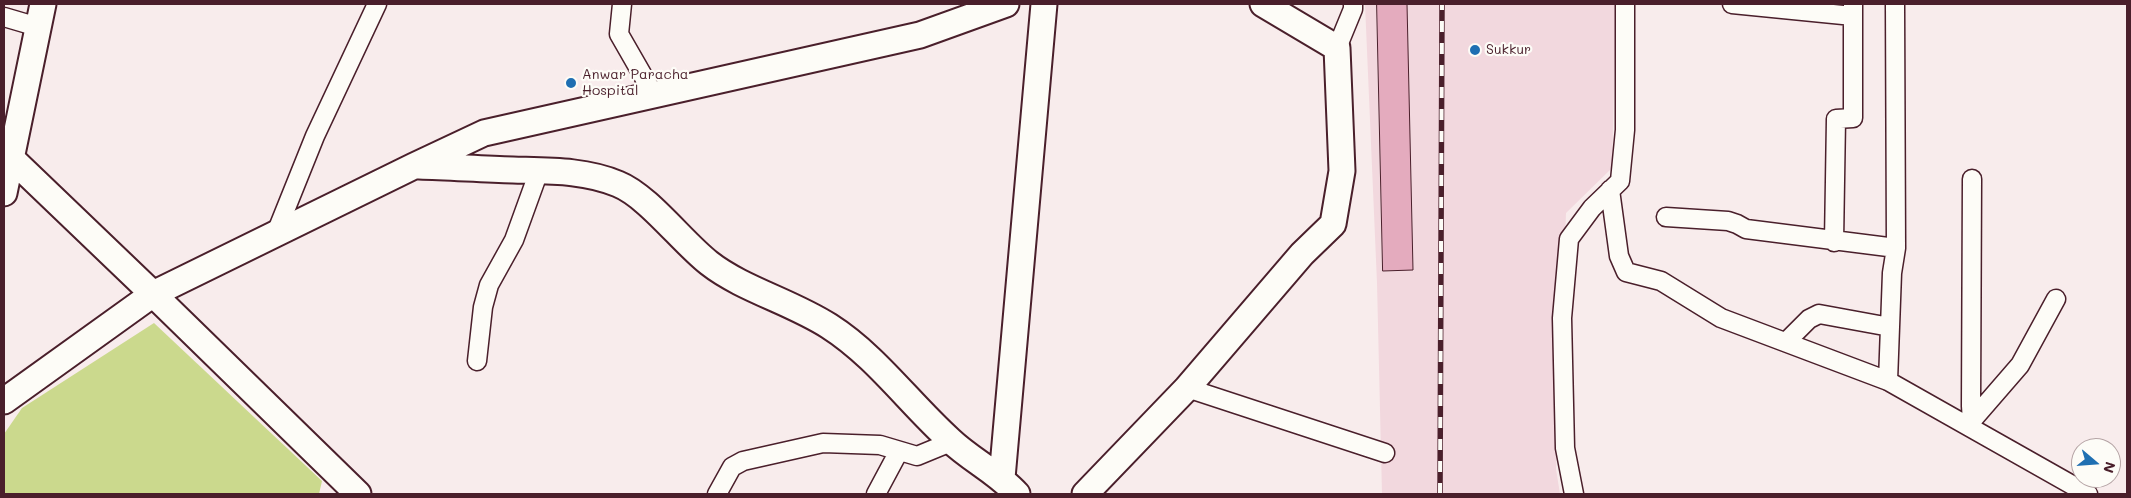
<!DOCTYPE html>
<style>
body{margin:0}
#map{position:relative;width:2131px;height:498px;overflow:hidden;background:#f8ecec;font-family:Mali,sans-serif}
canvas{display:block}
.frame{position:absolute;inset:0;border:5px solid #4a1f2b;pointer-events:none}
.north{position:absolute;left:2071px;top:438px;width:50px;height:50px;box-sizing:border-box;background:#fdfcf7;border:1px solid #b5a4a5;border-radius:50%;rotate:108deg;font-size:14px;font-weight:700;line-height:20px;text-align:center;color:#4a1f2b}
.north::after{content:'';display:block;margin:auto;width:18px;height:22px;background:#1f6fb2;clip-path:polygon(50% 0,100% 100%,50% 72%,0 100%)}
</style>
<div id="map">
<canvas width="2131" height="498"></canvas>
<div class="frame"></div>
<div class="north">N</div>
</div>
<script>
const g = document.querySelector('canvas').getContext('2d');
g.lineJoin = 'round';
function fill(path, color) { g.fillStyle = color; g.fill(path, 'evenodd'); }
function trace(path, color, width, dash) { g.strokeStyle = color; g.lineWidth = width; g.lineCap = dash ? 'butt' : 'round'; g.setLineDash(dash || []); g.stroke(path); }
function label(font, color, halo, rows, align = 'center') {
  g.font = font + ' Mali,sans-serif'; g.lineWidth = 4.5; g.setLineDash([]); g.textBaseline = 'middle'; g.strokeStyle = halo; g.fillStyle = color; for (const [text, x, y, turn = 0] of rows) {
    g.save(); g.translate(x, y); g.rotate((+turn || 0) * Math.PI / 180); g.textAlign = isNaN(turn) ? turn : align; if (halo) g.strokeText(text, 0, 0); g.fillText(text, 0, 0); g.restore();
  }
}
fill(new Path2D(`
 M1365 4H1616L1612 168 1566 213 1556 469 1560 494H1382L1377 283Z`), '#f2d8de');
fill(new Path2D(`
 M154 323 322 481 319 494H4V434L22 408Z`), '#cbd98d');
const building = new Path2D(`
 M1377 4H1407L1413 270 1383 271Z`);
fill(building, '#e4abbe');
trace(building, '#4a1f2b', 1);
const street = new Path2D(`
 M622 4 619 34 654 95
 M1732 4 1853 16
 M4 17 38 27
 M1337 48 1353 9V4
 M1972 179 1971 406 1972 421
 M1610 190 1619 256 1626 272 1661 281 1721 318 1888 381 2088 494
 M1666 217 1728 221 1737 224 1746 229 1896 248
 M276 233 315 136 377 4
 M1834 242 1836 119 1853 118V4
 M1786 342 1809 319 1819 314 1890 327
 M477 361 483 307 489 285 514 240 539 171
 M1888 381 1892 273 1896 248 1895 4
 M1187 388 1385 453
 M1968 425 2020 365 2056 299
 M717 494 732 467 743 461 823 443 880 445 917 456 951 442
 M876 494 899 451
 M1574 494 1565 448 1562 318 1569 239 1592 208 1620 181 1625 130V4`);
const secondary = new Path2D(`
 M11 158 153 294 358 494
 M419 166C450 167 482 169 513 170 548 171 585 170 618 184 648 196 682 242 709 263 742 289 792 302 829 326 876 356 909 403 950 440 971 460 997 472 1017 494
 M4 193 43 4
 M4 401 153 294 414 166 484 133 920 35 1006 4
 M1002 478 1044 4
 M1085 494 1187 388 1302 254 1333 224 1342 171 1337 48 1263 4`);
trace(street, '#4a1f2b', 21);
trace(secondary, '#4a1f2b', 29);
trace(street, '#fdfcf7', 18);
trace(secondary, '#fdfcf7', 25);
const rail = new Path2D(`
 M1440 494 1442 4`);
trace(rail, '#4a1f2b', 5.5);
trace(rail, '#fdfcf7', 4, [11]);
for (const [x, y, r, color] of [
 [1475,50,6,"#1f6fb2"],
 [571,83,6,"#1f6fb2"]
]) { const dot = new Path2D(); dot.arc(x, y, r, 0, 2 * Math.PI); g.fillStyle = color; g.fill(dot); trace(dot, '#fdfcf7', 2); }
label('14px', '#4a1f2b', '#fdfcf7', [
 ["Sukkur",1486,50],
 ["Anwar Paracha",582,75],
 ["Hospital",582,91]
], 'left');
</script>
